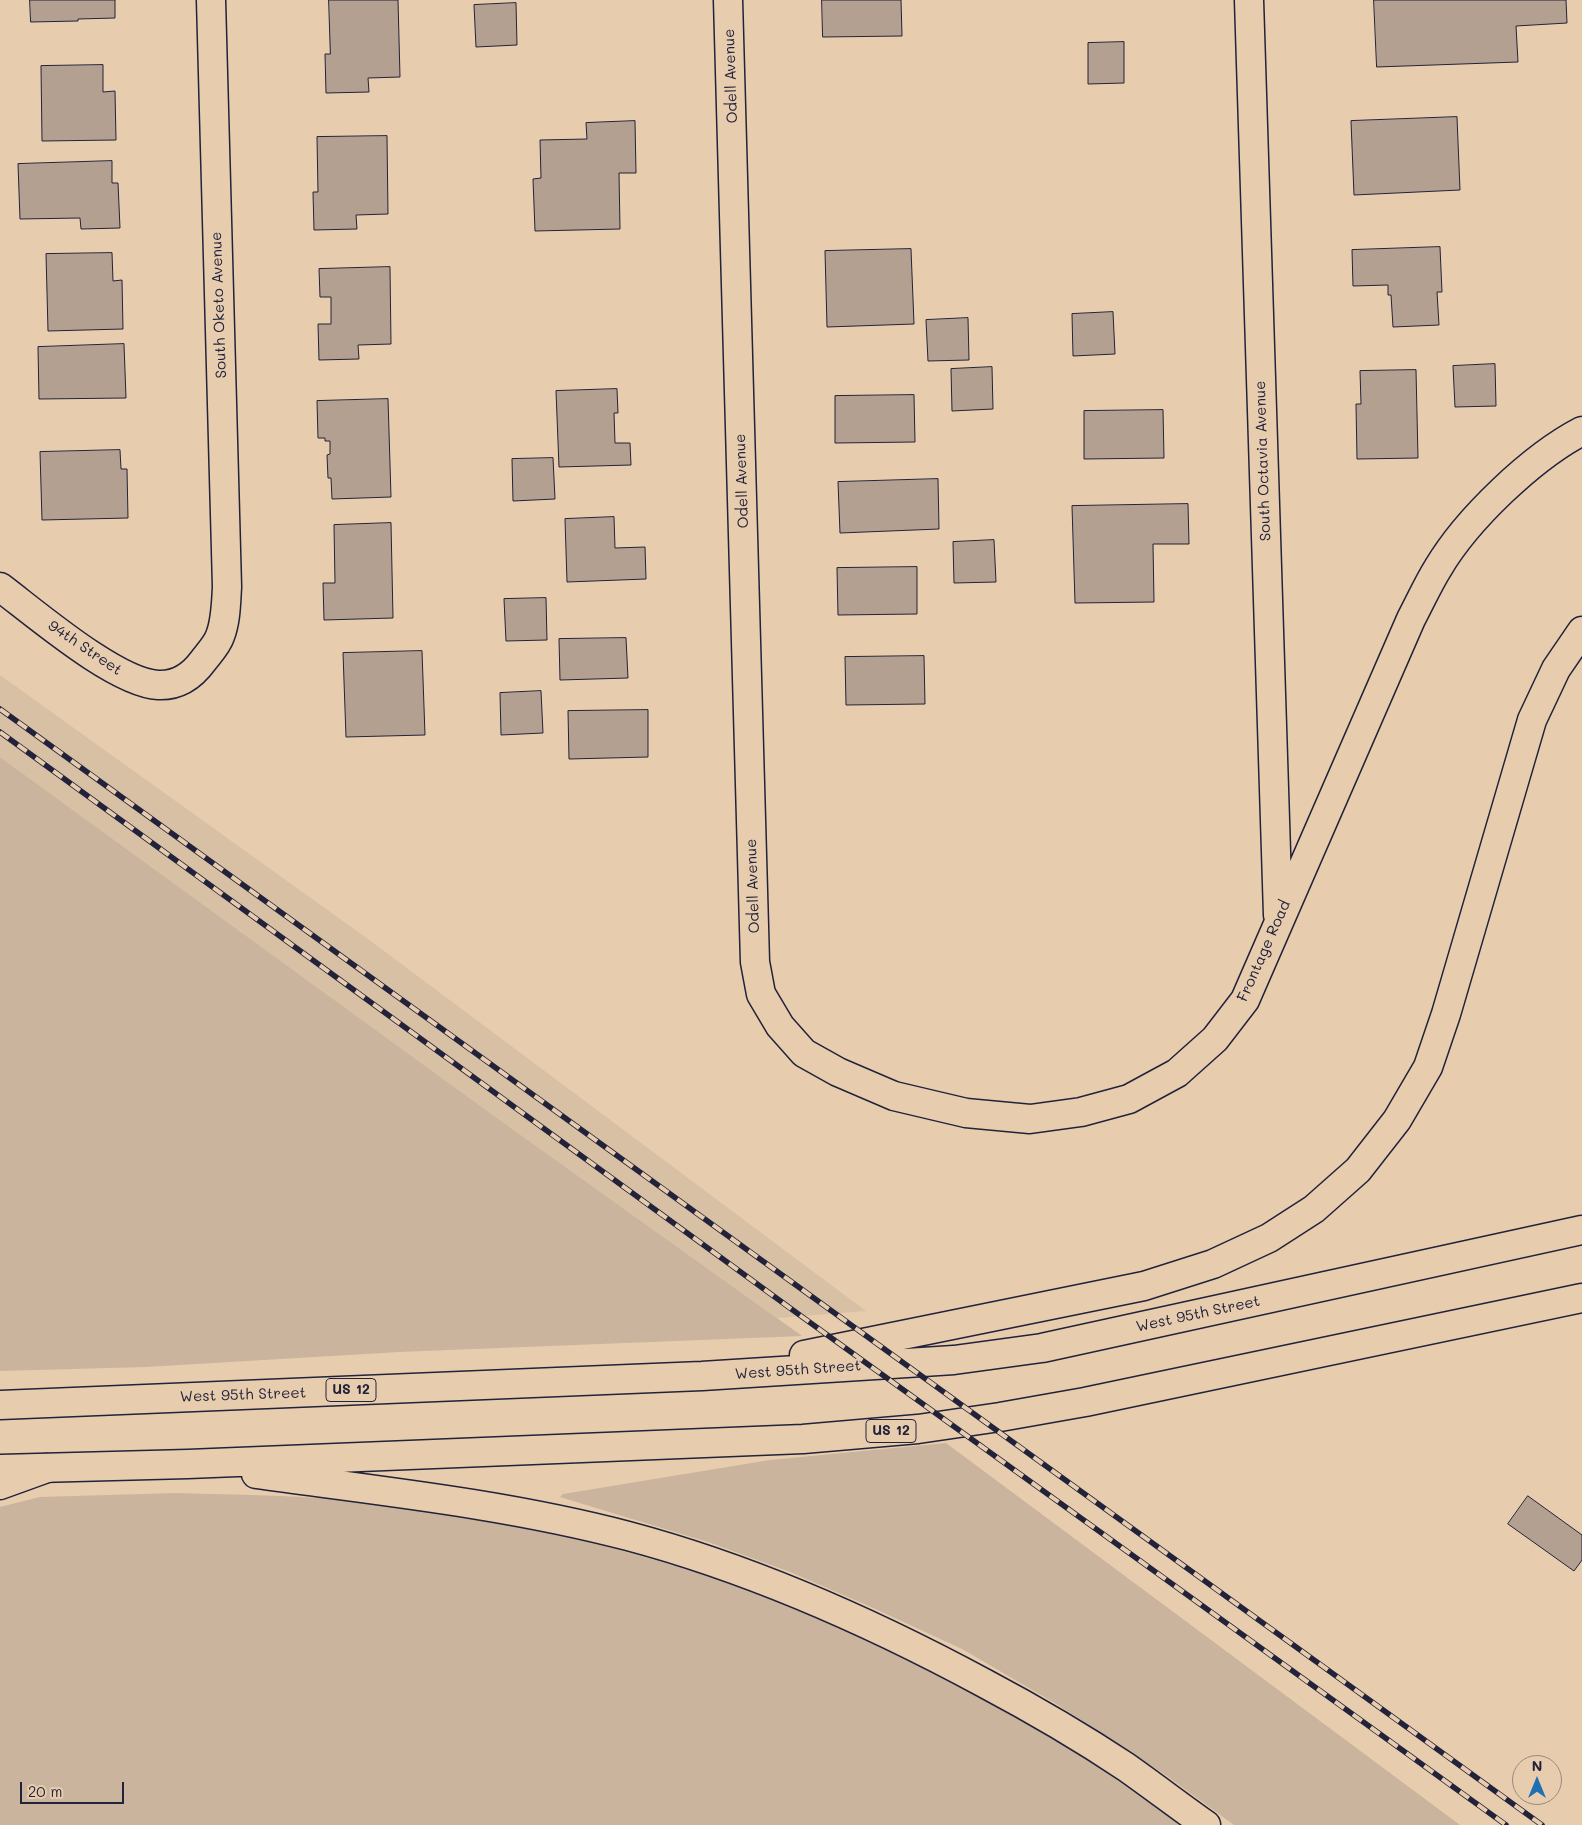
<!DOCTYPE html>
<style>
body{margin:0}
#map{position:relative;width:1582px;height:1825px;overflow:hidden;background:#e7cdae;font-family:Mali,sans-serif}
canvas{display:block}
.north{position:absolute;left:1512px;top:1755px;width:50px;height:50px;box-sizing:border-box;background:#e7cdae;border:1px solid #988980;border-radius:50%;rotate:0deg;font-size:14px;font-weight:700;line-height:20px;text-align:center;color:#22223b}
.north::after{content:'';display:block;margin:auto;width:18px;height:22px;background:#1f6fb2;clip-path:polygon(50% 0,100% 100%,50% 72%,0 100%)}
.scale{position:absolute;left:20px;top:1782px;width:104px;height:22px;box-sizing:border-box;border:2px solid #22223b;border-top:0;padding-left:6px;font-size:15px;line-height:18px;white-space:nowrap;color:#22223b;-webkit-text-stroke:4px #e7cdae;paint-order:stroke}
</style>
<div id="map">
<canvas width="1582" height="1825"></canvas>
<div class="north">N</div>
<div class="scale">20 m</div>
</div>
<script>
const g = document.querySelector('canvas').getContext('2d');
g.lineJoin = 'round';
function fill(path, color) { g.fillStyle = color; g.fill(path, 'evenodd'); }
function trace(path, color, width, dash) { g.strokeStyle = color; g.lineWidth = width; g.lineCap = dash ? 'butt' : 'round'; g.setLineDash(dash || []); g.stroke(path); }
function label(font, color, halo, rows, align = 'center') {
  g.font = font + ' Mali,sans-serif'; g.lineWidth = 4; g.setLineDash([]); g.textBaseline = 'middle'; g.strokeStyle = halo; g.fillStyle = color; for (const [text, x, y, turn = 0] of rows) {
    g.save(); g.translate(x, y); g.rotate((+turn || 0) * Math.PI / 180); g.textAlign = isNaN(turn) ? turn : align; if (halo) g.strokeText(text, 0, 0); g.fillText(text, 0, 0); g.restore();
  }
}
fill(new Path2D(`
 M0 675 368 939 866 1311 777 1318 490 1113 0 757Z`), '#d8c0a5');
fill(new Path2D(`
 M0 757 490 1113 802 1336 399 1352 146 1367 0 1371Z
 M946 1443 1460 1825H1234L1164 1774 1058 1705 962 1649 871 1607 790 1572 711 1543 560 1497 563 1494 770 1460Z
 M176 1493C241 1495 307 1495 371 1503 520 1519 668 1558 807 1611 831 1620 854 1632 876 1643 899 1653 923 1663 945 1675 1028 1720 1107 1771 1184 1825H0V1507L40 1497Z`), '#cab49d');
const building = new Path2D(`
 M30 0H115V18L78 19V21L31 22Z
 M329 0H398L400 77 368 78 369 92 326 93 325 54H330Z
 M822 0H901L902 36 823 37Z
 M1374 0H1566L1567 23 1516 26 1518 62 1377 67Z
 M516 3 517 45 476 47 474 5Z
 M1124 42V83L1088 84V43Z
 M103 65V92L115 91 116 140 42 141 41 66Z
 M1457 117 1460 190 1354 195 1351 121Z
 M635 121 636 173H619L620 229 535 231 533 179 541 178 540 140 587 139 586 123Z
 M387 136 388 214 356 215 357 229 314 230 313 192H318L317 137Z
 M112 161V183H118L120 228 81 229 80 218 20 219 18 164Z
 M1440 247 1442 292H1437L1439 325 1393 327 1391 295H1388V285L1353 286 1352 250Z
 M911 249 914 324 827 327 825 251Z
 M112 253 113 281 122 280 123 329 48 331 46 254Z
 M390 267 391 344 358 345 359 359 319 360 318 324H331V297H320L319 269Z
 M1113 312 1115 354 1073 356 1072 314Z
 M968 318 969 360 928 361 926 320Z
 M124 344 126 398 39 399 38 347Z
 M1495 364 1496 406 1455 407 1453 366Z
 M992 367 993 409 952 411 951 369Z
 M1416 370 1418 458 1357 459 1356 404H1361L1360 371Z
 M617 389 618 413H614L615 443H630L631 465 559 467 556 391Z
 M914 395 915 442 835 443V396Z
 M388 399 391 497 332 499 331 478H328L327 455 330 454V441H325V438H318L317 401Z
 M1163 410 1164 458 1084 459V411Z
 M120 450 121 469H127L128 518 42 520 40 452Z
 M553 458 555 499 513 501 512 459Z
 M938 479 939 529 840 533 838 482Z
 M1188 504 1189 544H1153L1154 602 1075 603 1072 506Z
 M614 517 615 548 645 547 646 579 567 582 565 519Z
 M391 523 393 618 324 620 323 583H335L334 525Z
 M994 540 996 582 954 583 953 542Z
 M917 567V614L838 615 837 568Z
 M546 598 547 640 506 641 504 599Z
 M626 638 628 678 560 680 559 639Z
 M422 651 425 735 346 737 343 653Z
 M924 656 925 704 846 705 845 657Z
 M541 691 543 733 501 735 500 693Z
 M648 710V757L569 759 568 711Z
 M1528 1496 1582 1535V1560L1574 1571 1508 1524Z`);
fill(building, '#b4a090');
trace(building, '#22223b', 1);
const minor = new Path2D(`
 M728 0 755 962 761 994 780 1026 804 1053 838 1072 894 1096 966 1113 1030 1119 1081 1112 1129 1099 1177 1073 1215 1039 1245 1000 1411 619C1420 602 1428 584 1438 568 1467 519 1532 457 1582 431
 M1249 0 1278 915
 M0 587C36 614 116 683 158 685 177 686 192 676 203 661 209 653 217 645 220 636 226 621 226 603 227 587L211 0`);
const major = new Path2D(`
 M804 1355 1144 1286 1213 1264 1269 1238 1314 1209 1358 1170 1397 1120 1428 1067 1446 1014 1532 720 1556 669 1582 631
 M0 1405 702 1376 954 1360 1042 1348 1582 1230
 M0 1469 188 1464 803 1439 918 1429 1000 1417 1085 1402 1582 1298
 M256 1474C380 1491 506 1504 628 1536 752 1569 871 1622 984 1683 1033 1709 1081 1737 1126 1767 1153 1786 1179 1806 1206 1825`);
const highway = new Path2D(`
 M0 1485 47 1468`);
trace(minor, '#22223b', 31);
trace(major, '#22223b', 31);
trace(highway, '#22223b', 31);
trace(minor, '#e7cdae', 28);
trace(major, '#e7cdae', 28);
trace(highway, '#e7cdae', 28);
const rail = new Path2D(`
 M0 709 1542 1825
 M0 732 801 1316 1506 1825`);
trace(rail, '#22223b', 5.5);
trace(rail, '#e7cdae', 4, [11]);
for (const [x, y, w] of [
 [351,1390,50],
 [891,1431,50]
]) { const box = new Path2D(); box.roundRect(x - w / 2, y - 11.5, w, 23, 4); g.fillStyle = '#e7cdae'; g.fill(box); trace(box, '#22223b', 1); }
label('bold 14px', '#22223b', null, [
 ["US 12",351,1390],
 ["US 12",891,1431]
]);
label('15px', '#22223b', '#e7cdae', [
 ["Odell Avenue",731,76,-92],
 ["South Oketo Avenue",219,305,-92],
 ["South Octavia Avenue",1263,461,-92],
 ["Odell Avenue",742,481,-92],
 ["94th Street",85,648,34],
 ["Odell Avenue",753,886,-92],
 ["Frontage Road",1264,951,-66],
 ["West 95th Street",1198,1314,-12],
 ["West 95th Street",798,1370,-4],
 ["West 95th Street",243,1395,-2]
]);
</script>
